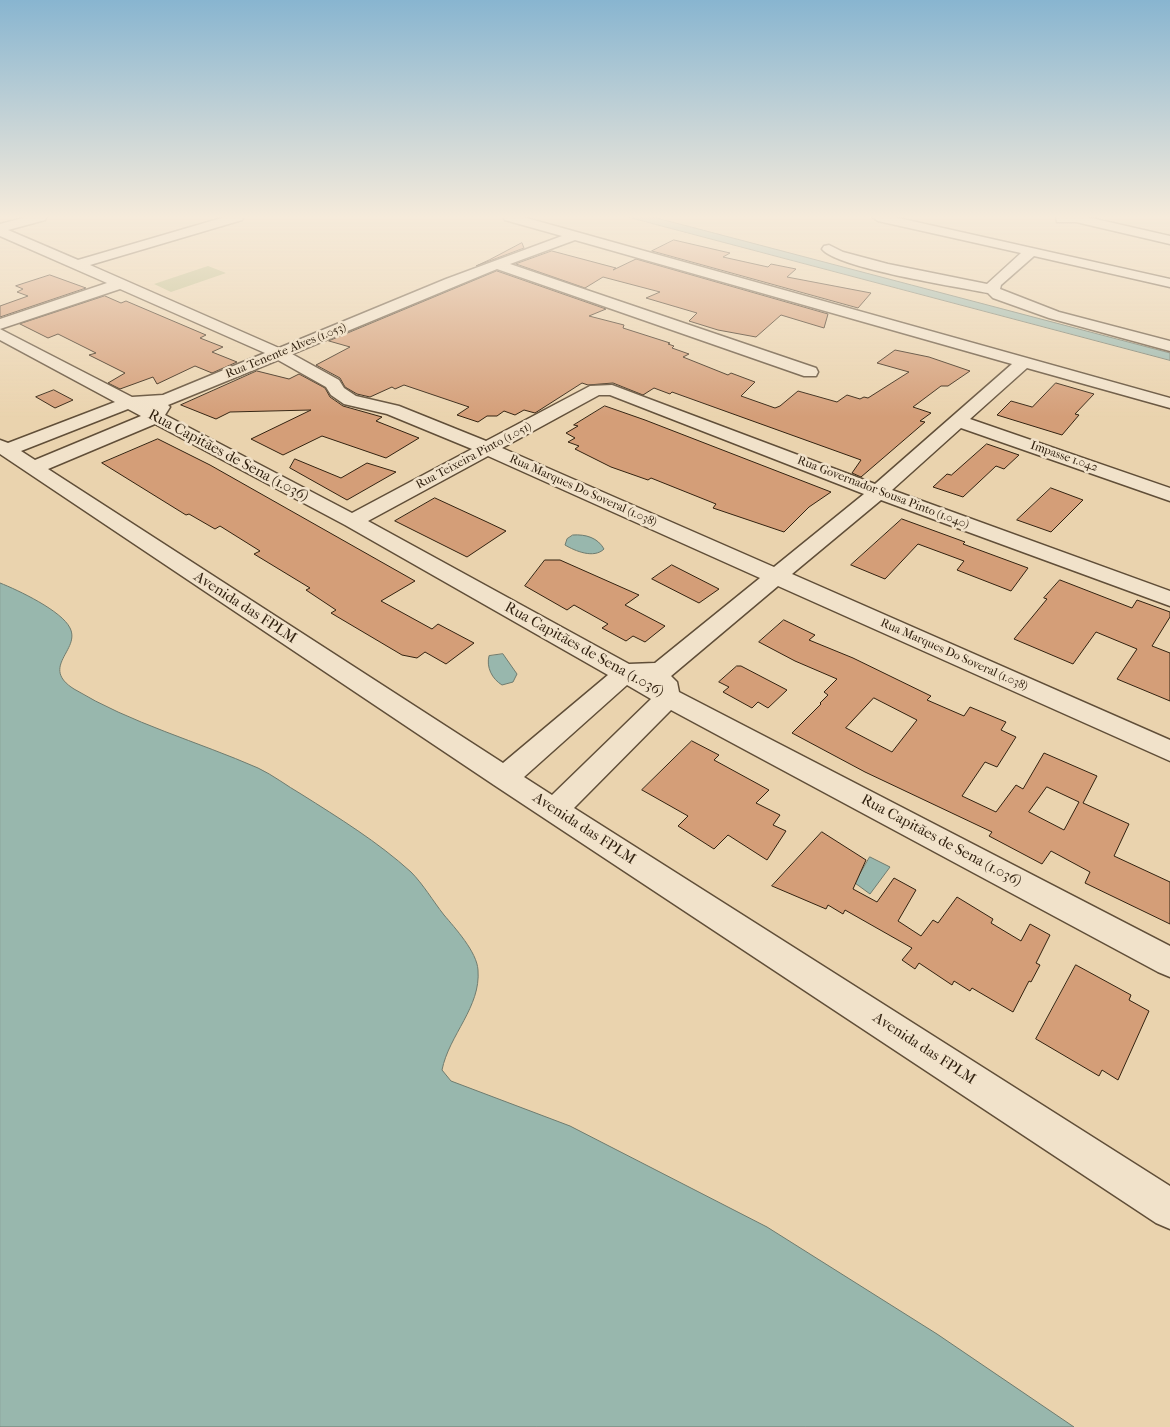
<!DOCTYPE html>
<meta charset="utf-8">
<style>
body{margin:0}
canvas{display:block;background:#ead3ae}
</style>
<canvas width="1170" height="1427"></canvas>
<script>
const g = document.querySelector('canvas').getContext('2d');
g.lineJoin = 'round';
function fill(path, color) { g.fillStyle = color; g.fill(path, 'evenodd'); }
function trace(path, color, width, dash) { g.strokeStyle = color; g.lineWidth = width; g.lineCap = dash ? 'butt' : 'round'; g.setLineDash(dash || []); g.stroke(path); }
function label(font, color, halo, rows, align = 'center') {
  g.font = font + ' "IM FELL French Canon",serif'; g.lineWidth = 5; g.setLineDash([]); g.textBaseline = 'middle'; g.strokeStyle = halo; g.fillStyle = color; for (const [text, x, y, turn = 0] of rows) {
    g.save(); g.translate(x, y); g.rotate((+turn || 0) * Math.PI / 180); g.textAlign = isNaN(turn) ? turn : align; if (halo) g.strokeText(text, 0, 0); g.fillText(text, 0, 0); g.restore();
  }
}
fill(new Path2D(`
 M208 266 226 273 171 292 154 284Z`), '#babb88');
const water = new Path2D(`
 M628 217H653L1170 353V360Z
 M573 535C586 534 598 538 604 549 594 559 575 551 565 545L567 539Z
 M0 583C18 590 62 611 70 628 81 650 39 667 74 689 130 723 199 742 258 768 273 775 287 786 301 794 339 818 378 842 411 872 423 884 433 901 444 915 455 928 477 952 478 970 481 1007 449 1035 442 1070L451 1081 570 1126 767 1227 937 1334 1074 1427H0Z
 M503 654 517 674 513 682 502 685C492 679 486 667 489 656Z
 M870 857 890 867 870 894 855 883Z`);
fill(water, '#98b7ad');
trace(water, '#6f7b6e', 1);
const building = new Path2D(`
 M674 240 730 253 723 257 768 267 771 264 796 269 787 277 871 293 858 308 652 251Z
 M522 243 524 248 476 266 489 260Z
 M552 251 616 268 613 270 636 259 828 314 824 328 781 315 756 337 718 330 689 321 697 313 646 298 660 292 603 277 585 288 516 264Z
 M497 271 606 309 589 316 624 325 623 328 670 343 668 344 674 346 672 348 689 354 683 357 728 375 731 373 755 382 741 396 775 408 780 406 798 391 837 402 847 395 860 399 864 397 868 398 909 372 877 363 895 350 929 357 970 371 948 386H941L913 407 931 413 920 421 925 422 861 477 852 473 861 460 672 392 670 394 654 388 643 395 613 383 588 385 582 383 535 413 524 410 515 415 504 411 497 416H487L478 422 457 415 469 407 404 385 395 389 392 387 370 397 357 394 345 387 340 378 316 365 350 347 329 341Z
 M50 275 86 288 0 317V306L28 296 17 292 23 289 16 286Z
 M105 296 121 303 126 301 206 335 200 338 223 347 212 352 237 362 212 373 195 366 157 384 153 377 120 389 108 383 125 373 89 355 96 353 58 334 48 338 20 324Z
 M257 371 289 379 299 374 325 388 330 397 343 406 382 417 376 421 419 438 386 458 322 436 283 455 251 439 311 410 230 412 216 419 181 405Z
 M1056 383 1094 394 1075 414 1079 415 1062 435 997 415 1011 401 1032 407Z
 M54 390 73 400 55 408 36 397Z
 M605 406 645 420 831 492 809 507 784 532 713 508 716 504 651 478 648 480 611 467 575 449 579 446 568 442 575 438 566 433 578 426 574 425Z
 M158 439 210 465 415 581 381 601 432 629 438 624 474 643 446 664 425 652 417 658 402 655 331 613 336 610 306 590 310 588 254 554 260 551 220 526 215 529 189 514 186 515 102 463Z
 M987 444 1019 455 1004 469 996 466 963 497 933 487 947 474 951 475Z
 M295 459 341 478 367 463 396 472 347 500 290 468Z
 M1051 488 1083 500 1051 532 1017 520Z
 M435 498 487 522 506 531 467 557 395 521Z
 M902 519 965 542 963 544 1028 568 1011 591 957 570 964 561 918 544 885 579 851 565Z
 M545 560H560L639 595 625 605 665 626 645 642 633 636 626 641 602 628 608 624 574 605 567 610 525 586Z
 M672 565 719 589 699 603 652 579Z
 M1060 580 1132 608 1137 600 1170 612V617L1152 646 1170 653V701L1117 679 1137 649 1096 632 1073 664 1014 639 1047 599 1044 598Z
 M784 620 815 635 809 640 853 658 931 696 927 700 964 716 970 707 1006 722 1001 730 1016 737 997 767 985 762 962 796 996 812 1016 785 1023 789 1044 753 1097 776 1083 803 1129 824 1114 856 1170 882V924L1085 883 1090 872 1051 851 1042 864 989 836 992 832 865 772 792 733 821 704 820 703 828 695 824 692 837 679 795 661 759 642ZM874 698 917 720 892 752 846 728ZM1047 787 1079 802 1064 830 1029 812Z
 M737 666H741L787 690 768 708 758 702 752 708 723 692 729 687 719 682Z
 M692 741 719 755 714 760 769 790 756 803 780 815 773 825 786 831 767 860 728 835 714 849 678 826 688 816 642 790Z
 M822 832 866 860 853 889 877 902 894 878 916 890 898 921 921 936 933 920 938 923 957 897 993 919 991 923 1021 941 1030 924 1050 935 1036 963 1040 965 1031 982 1029 981 1013 1012 972 988 970 991 954 981 952 985 919 963 915 969 902 960 912 948 845 910 843 914 828 905 826 909 772 886Z
 M1076 965 1131 995 1129 1000 1149 1011 1118 1080 1102 1070 1099 1076 1036 1039Z`);
fill(building, '#d49e78');
trace(building, '#322210', 1);
const minor = new Path2D(`
 M27 217H47L45 220 8 230 78 260 225 217H244L242 220 90 265 279 348 446 279 562 236 505 220 503 217H523L1170 398V408L1027 368 970 419 1170 488V501L961 428 892 490 1170 591V606L881 500 792 574 1170 740V761L778 586 671 676 677 682 679 692 1170 946V977L1158 972 671 710 574 808 1170 1186V1229L1156 1223 494 785 0 454V440L8 443 115 402 0 340V329L132 397 163 395 265 353 120 289 0 329V319L107 283 0 236V224ZM575 240 1012 364 875 484 612 385 590 386 486 441 399 406 356 396 344 388 339 380 292 354 497 269 804 376H816L818 372 816 368 510 264ZM278 360 326 387 331 395 344 404 387 414 472 449 352 513 165 415 170 407 168 405ZM599 395H610L864 494 774 567 502 448ZM128 409 141 416 35 460 21 451ZM155 424 345 525 608 675 503 763 48 469ZM488 456 760 578 655 663 629 664 368 521ZM627 685 651 699 552 795 524 777Z
 M872 217H894L1170 279V287L1034 256 1001 285 1000 289 1059 312 1170 341V351L1049 318 993 298 988 293C959 287 836 268 822 249L824 246 829 245 843 252 888 264 987 284 1021 253 878 221Z
 M1056 217H1087L1170 236V244L1076 222H1057Z`);
trace(minor, '#604e38', 3);
fill(minor, '#f1e2ca');
const sky = g.createLinearGradient(0, 0, 0, 417);
sky.addColorStop(0, '#88b5d0');
sky.addColorStop(0.52, '#f6ebdb');
sky.addColorStop(1, '#f6ebdb00');
g.fillStyle = sky;
g.fillRect(0, 0, 1170, 417);
label('12px', '#322210', '#f1e2ca', [
 ["Rua Tenente Alves (1.053)",286,351,-22],
 ["Rua Teixeira Pinto (1.051)",474,456,-28],
 ["Impasse 1.042",1064,457,19],
 ["Rua Marques Do Soveral (1.038)",583,491,24],
 ["Rua Governador Sousa Pinto (1.040)",883,493,21],
 ["Rua Marques Do Soveral (1.038)",954,655,24]
]);
label('15px', '#322210', '#f1e2ca', [
 ["Rua Capitães de Sena (1.036)",228,456,28],
 ["Avenida das FPLM",245,608,33],
 ["Rua Capitães de Sena (1.036)",584,650,29],
 ["Avenida das FPLM",584,829,33],
 ["Rua Capitães de Sena (1.036)",941,841,28],
 ["Avenida das FPLM",924,1049,33]
]);
</script>
